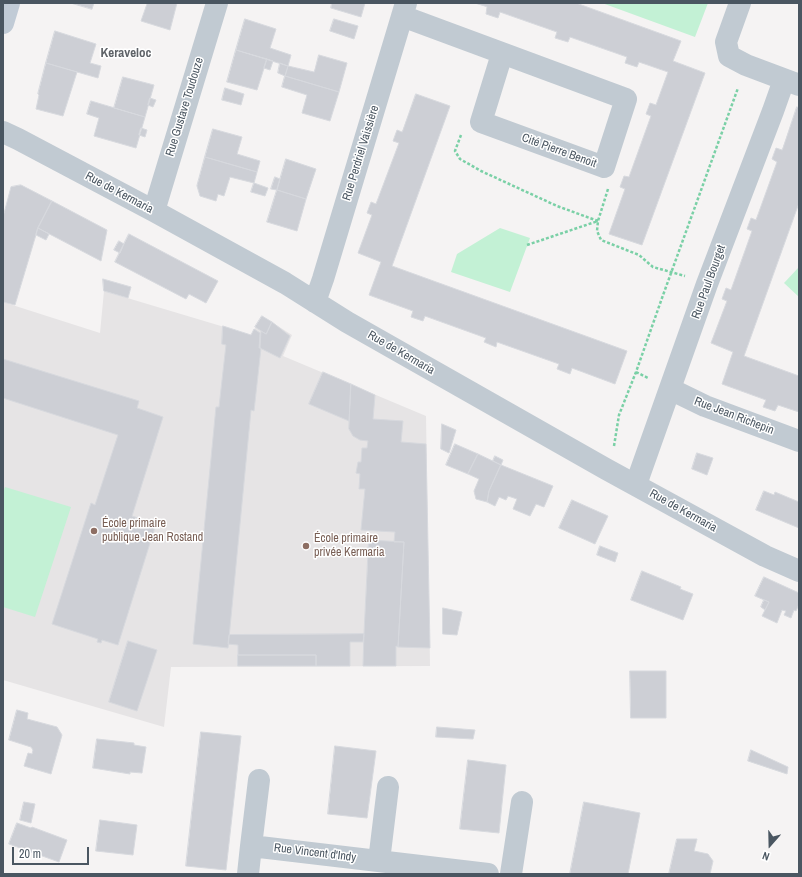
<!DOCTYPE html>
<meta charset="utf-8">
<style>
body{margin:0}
#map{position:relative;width:802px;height:877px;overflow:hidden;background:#f5f3f3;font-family:"Archivo Narrow",sans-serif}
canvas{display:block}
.frame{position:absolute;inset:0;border:4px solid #4a5661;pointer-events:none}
.north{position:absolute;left:750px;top:825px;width:40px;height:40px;-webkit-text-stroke:3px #fff;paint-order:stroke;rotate:200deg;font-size:11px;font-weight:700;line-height:16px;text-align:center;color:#4a5661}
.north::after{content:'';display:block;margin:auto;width:14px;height:18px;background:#4a5661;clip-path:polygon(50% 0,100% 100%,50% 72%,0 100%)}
.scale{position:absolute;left:12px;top:847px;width:77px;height:18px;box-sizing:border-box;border:2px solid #4a5661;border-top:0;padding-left:5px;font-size:12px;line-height:14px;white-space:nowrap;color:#4a5661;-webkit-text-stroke:3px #fff;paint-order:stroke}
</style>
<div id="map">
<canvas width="802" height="877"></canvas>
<div class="frame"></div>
<div class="north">N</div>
<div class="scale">20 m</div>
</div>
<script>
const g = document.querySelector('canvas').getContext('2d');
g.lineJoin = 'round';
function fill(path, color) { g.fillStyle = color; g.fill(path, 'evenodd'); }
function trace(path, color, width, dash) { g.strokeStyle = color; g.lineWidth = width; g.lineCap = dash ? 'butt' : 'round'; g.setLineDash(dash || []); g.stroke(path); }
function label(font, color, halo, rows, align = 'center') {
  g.font = font + ' "Archivo Narrow",sans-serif'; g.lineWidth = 3; g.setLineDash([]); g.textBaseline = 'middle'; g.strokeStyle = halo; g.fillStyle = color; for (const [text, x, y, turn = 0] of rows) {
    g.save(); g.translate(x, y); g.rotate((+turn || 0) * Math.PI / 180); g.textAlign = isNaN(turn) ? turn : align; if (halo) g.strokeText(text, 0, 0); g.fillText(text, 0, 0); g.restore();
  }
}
fill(new Path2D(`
 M104 291 251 335 262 316 292 335 283 356 426 416 430 666 171 667 164 727 3 680V302L100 333Z`), '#e6e4e5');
fill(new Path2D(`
 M602 3H708L695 37Z
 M500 228 530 238 510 292 451 272 457 254Z
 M799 267V297L784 283Z
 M5 487 71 507 35 617 3 607V493Z`), '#c3f1d5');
const building = new Path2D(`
 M71 3H94L92 9Z
 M143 3H177L170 30 141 21 147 4Z
 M332 3H365L361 17 331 8Z
 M475 3H576L681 41 673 61 705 73 642 245 609 234 625 189 620 187 624 176 629 177 651 116 646 114 650 103 656 105 668 72 639 62 637 67 625 63 627 57 570 37 568 42 555 38 557 32 500 12 498 18 486 14 487 7Z
 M245 19 276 29 270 48 291 55 288 66 236 50Z
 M334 19 358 26 354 39 330 31Z
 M55 31 96 44 90 63 101 66 98 78 46 63Z
 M236 50 267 59 257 90 227 82Z
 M319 55 347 63 339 92 285 76 288 66 314 72Z
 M267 59 273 61 270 70 264 68Z
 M46 63 77 72 63 116 36 109 39 95 38 94Z
 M280 63 288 66 285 76 278 73Z
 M285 76 339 92 330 121 302 113 307 95 282 87Z
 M123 77 154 85 145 117 114 108Z
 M225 88 244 94 241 105 222 100Z
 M416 94 450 106 392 266 627 351 615 384 572 368 570 374 557 369 559 364 497 342 496 347 484 342 486 338 425 316 423 321 411 317 413 311 369 295 381 262 358 253 372 215 367 213 371 202 376 204 399 143 393 141 397 130 402 132Z
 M150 98 156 100 153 107 148 105Z
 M91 101 145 117 136 148 94 136 99 118 87 114Z
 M797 107 799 108V203L744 356 799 376V412L778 405 775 411 763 407 766 400 722 384 733 352 711 343 727 301 722 299 726 288 731 290 752 231 747 229 751 218 756 220 777 162 772 159 776 148 782 150Z
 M141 128 147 130 145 137 139 135Z
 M213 129 242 137 237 154 260 161 257 172 205 157Z
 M205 157 257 172 254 183 230 177 224 196 218 194 216 201 200 196 197 186Z
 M286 159 316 169 306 199 277 190Z
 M275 177 280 179 277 190 271 189Z
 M254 183 268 188 265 196 251 192Z
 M21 185 52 201 38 228 15 305 3 302V217L11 187Z
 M277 190 306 199 297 231 267 222Z
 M52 201 107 230 101 261 38 228Z
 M38 228 49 234 46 240 36 235Z
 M129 234 218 281 206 303 189 294 186 299 115 262Z
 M119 241 124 244 120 253 114 250Z
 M103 279 131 287 128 298 104 291Z
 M262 316 272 322 266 334 255 327Z
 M272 322 290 336 280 358 260 348 261 331 266 334Z
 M223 326 251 335 254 329 260 333 259 348H261L254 411 251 410 228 648 193 644 216 407H219L226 345 222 344Z
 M3 359 139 401 137 408 163 417 132 516 156 524 118 645 102 640 101 643 97 642 98 639 52 624 91 503 95 505 118 435 3 398Z
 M323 372 351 384 349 421 309 404Z
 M351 384 375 395 373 419 403 421 401 442 426 444 430 648 398 647 404 542H394L395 532 361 530 365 489H359L360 474 356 473 358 462H361L362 448H367L368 441 360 440 353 436 349 429Z
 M442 424 456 430 449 453 441 449Z
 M455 444 478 454 468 474 446 465Z
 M697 453 713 458 707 475 692 469Z
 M478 454 501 465 489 491 487 502 476 499 474 491 479 479 468 474Z
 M495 456 503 460 501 465 493 461Z
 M501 465 553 486 544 507 536 504 530 516 513 509 517 499 508 496 506 500 499 497 495 506 487 502 489 491Z
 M764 491 774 495 775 492 799 502V528L756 510Z
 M572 500 608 516 595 544 559 528Z
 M369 540 404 542 398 647 396 646V666H363L364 634Z
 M600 546 618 553 615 562 597 555Z
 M642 571 681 587 680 589 693 594 683 620 631 600Z
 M764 577 799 593V604L796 611 794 610 791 618 784 615 786 611 782 610 777 623 762 616 769 602 755 596Z
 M764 600 769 602 765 610 761 607Z
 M443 608 462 612 457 635 443 634Z
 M364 634 363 642H350V666H316V655H238V645L228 644 229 635Z
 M128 641 157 650 137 711 109 702Z
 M238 655H316V666H238Z
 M630 671H666V718H631Z
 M17 710 28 713 27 719 57 727 62 735 51 774 24 766 28 753 32 754 33 750 31 747 9 740Z
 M437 727 475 730 473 739 436 737Z
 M201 732 241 736 226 870 186 866Z
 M97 739 134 743V745L146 747 142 773 130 772V774L93 768Z
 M335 746 376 751 367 818 328 814Z
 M751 750 788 767 787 774 748 761Z
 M468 760 506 765 499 833 460 829Z
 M24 802 35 804 31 823 20 820Z
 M584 802 640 813 628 874H570Z
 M100 820 137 825 133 855 96 851Z
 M17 823 31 828 32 827 67 840 59 862 9 844Z
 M677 839H697L694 851 708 854 713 861 710 874H669Z`);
fill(building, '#cdcfd5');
trace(building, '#d7d9de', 1);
trace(new Path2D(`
 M461 135 455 151 460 159 481 171 557 206 598 221
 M608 189 598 221 597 231 601 240 639 255 653 267 685 276
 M527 245 598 221
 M636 372 648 378
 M614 446 619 415 636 372 662 298 738 88`), '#7ad0a6', 2.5, [3, 2]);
trace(new Path2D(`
 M740 3 726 42 729 56 746 65 799 85
 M402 16 626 99 604 167 481 122 502 54
 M3 132 18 139 154 211 285 283 347 322 606 469 765 556 799 571
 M154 211 217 3
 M315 302 323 279 406 3
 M670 389 705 406 799 441
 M636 485 640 473 707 284 773 111 784 80
 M251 846 259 780
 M379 861 388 787
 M248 874 251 846 488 874
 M511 874 522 802`), '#c1cad2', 22);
trace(new Path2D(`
 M3 23 9 3`), '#c1cbd6', 22);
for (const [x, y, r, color] of [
 [94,531,4,"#8d6e63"],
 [306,546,4,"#8d6e63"]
]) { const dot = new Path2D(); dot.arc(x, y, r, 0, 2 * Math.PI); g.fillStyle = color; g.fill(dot); trace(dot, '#fff', 1.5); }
label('12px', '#4a5661', '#fff', [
 ["Rue Gustave Toudouze",185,107,-73],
 ["Cité Pierre Benoit",559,151,20],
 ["Rue Perdriel Vaissière",361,153,-73],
 ["Rue de Kermaria",119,193,28],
 ["Rue Paul Bourget",709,282,-70],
 ["Rue de Kermaria",401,353,30],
 ["Rue Jean Richepin",734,416,21],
 ["Rue de Kermaria",683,511,29],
 ["Rue Vincent d'Indy",315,853,7]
]);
label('12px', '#785e54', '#fff', [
 ["École primaire",102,524],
 ["publique Jean Rostand",102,538],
 ["École primaire",314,539],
 ["privée Kermaria",314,553]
], 'left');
label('bold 13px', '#5f6368', '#fff', [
 ["Keraveloc",126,54]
]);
</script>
